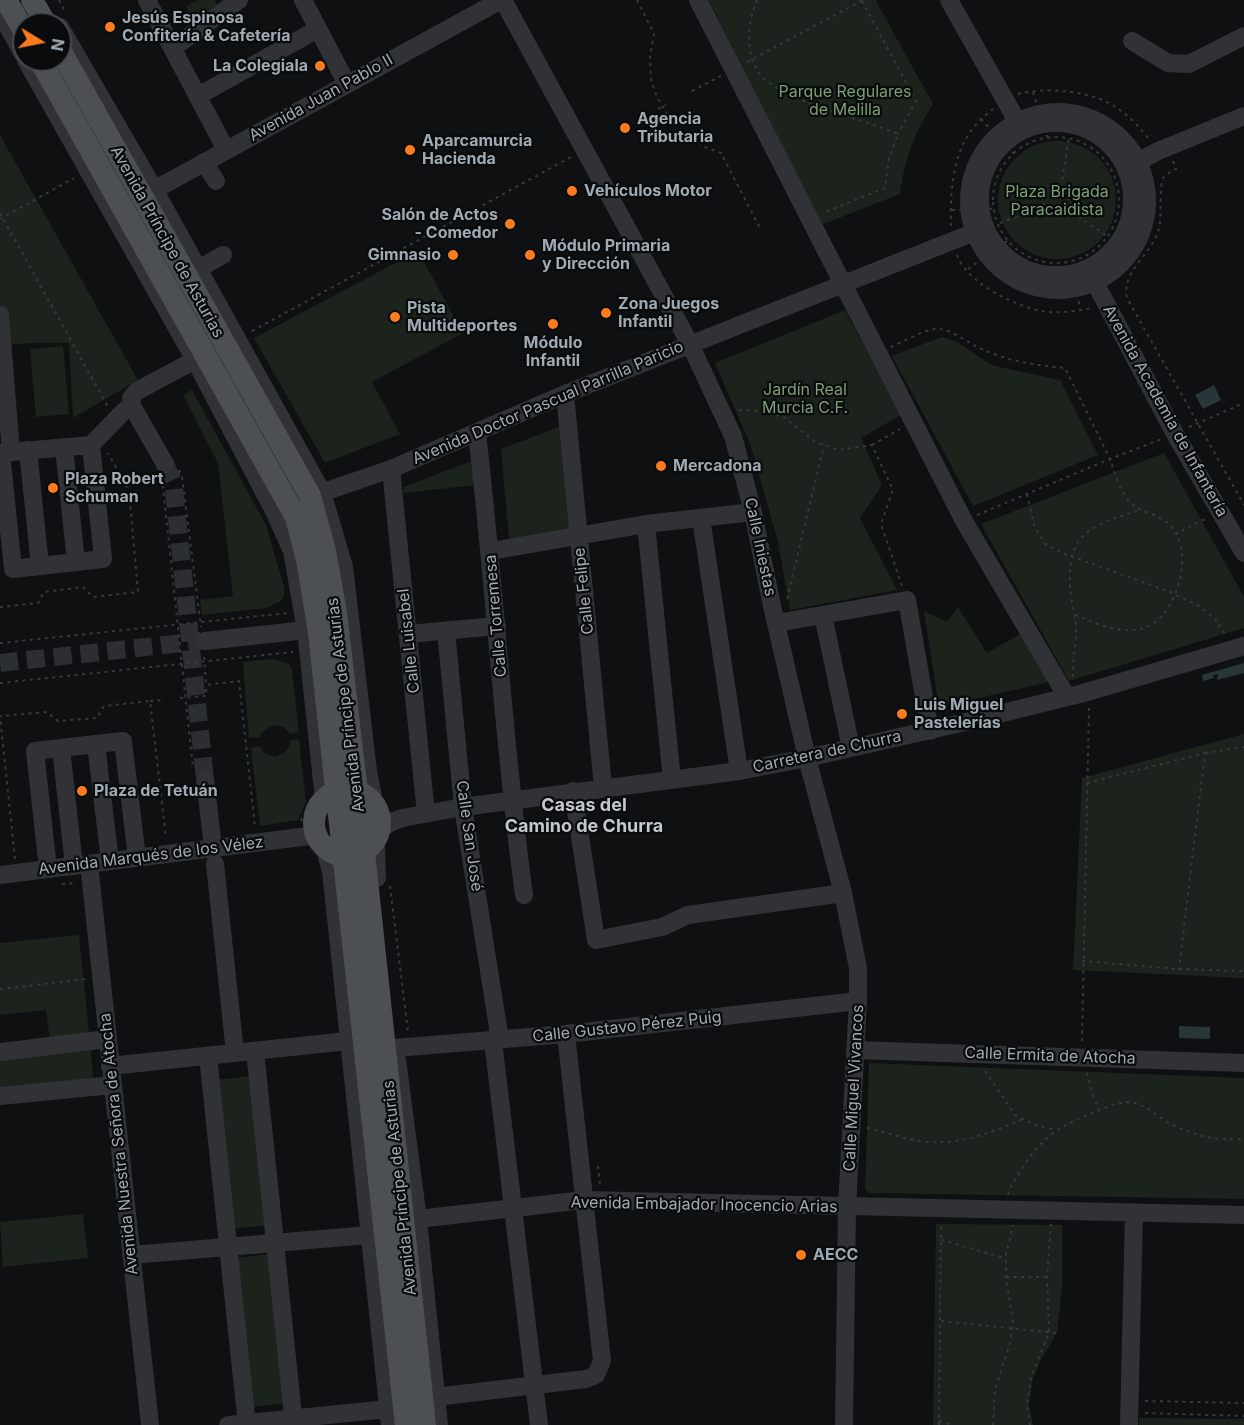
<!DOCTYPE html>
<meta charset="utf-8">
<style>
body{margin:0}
#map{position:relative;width:1244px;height:1425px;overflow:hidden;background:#0f1011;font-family:Inter,sans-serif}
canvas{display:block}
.north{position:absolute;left:12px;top:12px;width:60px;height:60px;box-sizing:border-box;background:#0a0b0c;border:2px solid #464b4f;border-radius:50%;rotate:100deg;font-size:16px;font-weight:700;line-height:24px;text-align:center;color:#9faab3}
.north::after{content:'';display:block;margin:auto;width:21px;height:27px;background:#fb7b1d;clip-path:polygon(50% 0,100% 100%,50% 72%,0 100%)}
</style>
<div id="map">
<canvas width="1244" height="1425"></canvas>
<div class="north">N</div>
</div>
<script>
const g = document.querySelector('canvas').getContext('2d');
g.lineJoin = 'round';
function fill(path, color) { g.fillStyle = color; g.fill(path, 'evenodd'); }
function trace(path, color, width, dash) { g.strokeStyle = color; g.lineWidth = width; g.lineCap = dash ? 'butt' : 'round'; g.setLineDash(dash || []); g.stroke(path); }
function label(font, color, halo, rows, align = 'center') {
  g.font = font + ' Inter,sans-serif'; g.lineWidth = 4.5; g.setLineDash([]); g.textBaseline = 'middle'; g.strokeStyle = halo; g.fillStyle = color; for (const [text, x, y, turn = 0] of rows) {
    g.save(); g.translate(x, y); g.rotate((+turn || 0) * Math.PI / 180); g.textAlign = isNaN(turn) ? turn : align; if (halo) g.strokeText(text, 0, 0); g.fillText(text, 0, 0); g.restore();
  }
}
fill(new Path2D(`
 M198 0H215L220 14 194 26 186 6Z
 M709 0H878L876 1 933 104C913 137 906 154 900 194L821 225Z
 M0 135 138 380 73 418 69 343H34L3 345 0 315Z
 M998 200a59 59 0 1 1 118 0a59 59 0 1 1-118 0Z
 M418 251 463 333 372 382 400 434 325 463 254 338Z
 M845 310 901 415 861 438 882 485 860 518 897 590 790 610 778 542 751 446 715 363Z
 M942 337 956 341 991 365 1060 380 1098 455 973 506 892 356Z
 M63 346 69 414 36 417 30 349Z
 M192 390 266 525 284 587V596L281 601 266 608 202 615 200 600 233 596 218 463 183 395Z
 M561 426 572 534 509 539 501 449Z
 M1164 453 1244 597V628L1069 681 981 524Z
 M474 460 476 485 403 493 404 487Z
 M958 607 987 653 1020 634 1049 682 939 707 924 611 947 622Z
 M273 659 289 664 292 669 299 732 290 734C282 720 266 725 259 737L249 738 243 662Z
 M1244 734V978L1073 970 1082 778Z
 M299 739 306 802 298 820 260 826 251 748 260 746 264 753 275 757C284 754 290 750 290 741Z
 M79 935 95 1093 0 1103V1047L50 1041 46 1010 0 1015V943Z
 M869 1063 1244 1078V1199L869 1193 865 1189Z
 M252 1076 268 1225 232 1229 215 1080Z
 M83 1214 88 1258 3 1267 0 1222Z
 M936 1224 1062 1225V1288L1057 1333 1042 1358 1033 1378 1029 1404 1033 1425H933Z
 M271 1254 287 1403 251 1407 235 1258Z
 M1139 1418 1244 1419V1425H1139Z`), '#1c231c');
fill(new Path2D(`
 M1214 385 1221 400 1203 409 1195 395Z
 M1244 663V673L1217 680 1218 674 1213 675 1214 678 1203 681 1202 675Z
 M1179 1026 1210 1027V1039L1179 1038Z`), '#28363a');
trace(new Path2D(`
 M165 464 173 481 205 779
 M0 663 201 641`), '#2c2f31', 18, [18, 9]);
trace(new Path2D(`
 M59 0 66 13
 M637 0 654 34 650 57 651 80 657 97 669 118 682 131 705 147 721 153 761 230
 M757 0C746 24 744 65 768 82 807 109 855 116 898 134L889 159 885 188 823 213
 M862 1 916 101 898 134
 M747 62 863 0
 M692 91 721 76
 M1033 92 1047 137
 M1018 94C1045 87 1085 90 1111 104 1125 112 1139 126 1149 139
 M658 109 666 105
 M981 119 1014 154
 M993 200a63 63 0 1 1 126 0a63 63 0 1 1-126 0Z
 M1173 161 1176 169C1173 171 1167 173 1164 177 1158 184 1163 218 1158 232 1150 256 1121 272 1127 298L1244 505
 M1043 200a13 13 0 1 1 26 0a13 13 0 1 1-26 0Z
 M1061 187 1069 137
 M1066 208 1108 237
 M952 210 980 211 994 208
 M0 213 108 407
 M0 219 74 178
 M1000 223 1045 206
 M951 226C950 197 952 162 967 137 973 126 983 117 993 109
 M957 255C967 283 1013 305 1041 311 1057 314 1076 311 1093 308
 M968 269 1007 241
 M1075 279 1080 309
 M252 331 571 157
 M891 347C903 342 922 331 934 329 947 327 961 338 972 344 1001 360 1032 365 1065 368L1110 459 1162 439
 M739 410 763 411 784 417 815 442 839 450 872 445 893 490 881 524 902 586
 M1189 427 1244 403
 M872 445 900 429
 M179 470 182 477 201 627
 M162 478 193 768
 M1027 494 1034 525 1045 544 1062 553 1170 592 1201 607 1216 620 1226 636
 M977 515 1110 459C1115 473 1119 490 1129 501 1139 512 1154 513 1165 521 1194 542 1182 595 1161 617 1137 642 1100 626 1074 614
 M1175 534 1205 519
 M787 599 824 445
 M0 607 38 603 44 592 83 587 93 597 138 592 129 491 108 453
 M0 643 288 613
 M204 657 206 685 239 681 255 827
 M1073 677C1072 660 1077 643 1076 626 1075 612 1070 598 1070 584 1067 530 1097 523 1141 510
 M0 683 293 652
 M180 698 206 696V686
 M150 701 163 700
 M1205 753 1244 747
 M1087 783 1205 753 1179 969
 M301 821 309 805
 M15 859 0 716 47 712 58 721 97 718 104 706 150 701 166 838
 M62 884 75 883
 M390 886 408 1032
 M1082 961 1179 969 1244 971
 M0 989 86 979
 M1082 1041 1089 708
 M985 1071 1015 1115 1033 1124 1055 1130
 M1087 1073 1092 1093 1099 1110
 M867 1128C887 1132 909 1141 930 1142 963 1144 993 1132 1023 1119
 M598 1166 600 1185
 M1008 1195C1011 1184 1017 1176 1023 1167 1045 1134 1061 1125 1098 1111 1107 1107 1118 1102 1129 1102 1145 1103 1156 1116 1169 1123 1195 1136 1215 1141 1244 1139
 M941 1240 1005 1258
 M1006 1277H1047
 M941 1321 1057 1333
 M1145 1401 1244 1403
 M1145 1413 1244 1416
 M939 1421 953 1425
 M939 1425 941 1223
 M993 1425 995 1390 1010 1343 1013 1322 1006 1277V1255L1013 1225
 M1030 1425 1027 1404 1031 1378 1049 1332 1047 1277 1051 1224`), '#363a3d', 2, [3, 4.5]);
trace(new Path2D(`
 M147 0 226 150
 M303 0 347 84
 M503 0 690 344 733 436 753 512 772 606 807 758 843 893 858 968V1001L847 1207 844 1425
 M698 0 964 521 1067 697
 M949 0 1022 130
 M0 12 24 56
 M60 27 154 189 322 492 344 567 368 771 374 803
 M1132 41 1168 63 1189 64 1244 36
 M173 48 239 0
 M26 60 195 360 275 513 292 551 306 630 324 800
 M198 96 318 29
 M969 201a89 89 0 1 1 178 0a89 89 0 1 1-178 0Z
 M980 199a76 76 0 1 1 152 0a76 76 0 1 1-152 0Z
 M204 162 216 181
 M1128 167 1158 151 1244 116
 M145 195 501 0
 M198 269 223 255
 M1090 273 1175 434 1244 553
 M0 315 11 452
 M565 394 603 787
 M477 433C495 587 503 741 524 895
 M64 448 76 562 103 559 91 445
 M0 453 91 445 125 410 132 406
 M1 453 13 569 40 566 28 450
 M165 464 132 406 131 398 137 391 195 360
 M391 469 426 814
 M312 496 391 469 565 394 985 228
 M701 518 739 771
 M646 524 672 780
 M491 551 646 524 753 512
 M40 566 76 562
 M823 615 851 748
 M777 623 907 600 930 731
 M446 631 463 807 500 1040
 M408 634 497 626
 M205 641 306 630
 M96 744 123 741 137 858
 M205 779 213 848
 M573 791 596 940 662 927 688 915 843 893
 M379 832 389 823 402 818 463 807 739 771 807 758 974 720 1080 694 1244 646
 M324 846 331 871 390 1425
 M89 864 150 1425
 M215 864 235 1053
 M74 866 61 748 96 744 110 861
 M48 869 35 751 61 748
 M0 875 309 836 318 838
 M377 878 376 845 378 834
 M493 1041 539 1425
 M395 1048 566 1034 858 1001
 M855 1050 1244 1063
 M255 1051 294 1425
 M0 1052 107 1039
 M208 1056 247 1425
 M397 1060 418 1219 439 1425
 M110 1066 348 1041
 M0 1096 113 1085
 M418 1219 584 1200 1244 1215
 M131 1255 369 1235
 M436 1397 586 1379 596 1375 602 1361 566 1034
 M228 1425 388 1409
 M1129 1425 1134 1213`), '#303236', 18);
trace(new Path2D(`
 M6 0 24 31
 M32 0 46 24
 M60 50 310 496 325 551 336 613 364 852 425 1425
 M40 60 296 517 308 564 319 633 406 1425
 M314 823a33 33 0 1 1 66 0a33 33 0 1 1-66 0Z`), '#4c5055', 22);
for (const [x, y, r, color] of [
 [110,27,6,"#fb7b1d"],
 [320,66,6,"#fb7b1d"],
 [625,128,6,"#fb7b1d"],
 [410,150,6,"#fb7b1d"],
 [572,191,6,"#fb7b1d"],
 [510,224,6,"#fb7b1d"],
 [453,255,6,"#fb7b1d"],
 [530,255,6,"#fb7b1d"],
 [606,313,6,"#fb7b1d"],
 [395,317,6,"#fb7b1d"],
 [553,324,6,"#fb7b1d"],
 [661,466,6,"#fb7b1d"],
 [53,488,6,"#fb7b1d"],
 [902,714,6,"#fb7b1d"],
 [82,791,6,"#fb7b1d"],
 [801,1255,6,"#fb7b1d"]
]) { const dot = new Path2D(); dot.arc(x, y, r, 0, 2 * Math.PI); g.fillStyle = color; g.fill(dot); trace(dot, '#0a0b0c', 2); }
label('bold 16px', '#9faab3', '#0a0b0c', [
 ["Jesús Espinosa",122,18],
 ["Confitería & Cafetería",122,36],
 ["La Colegiala",308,66,"right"],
 ["Agencia",637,119],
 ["Tributaria",637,137],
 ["Aparcamurcia",422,141],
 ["Hacienda",422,159],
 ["Vehículos Motor",584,191],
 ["Salón de Actos",498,215,"right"],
 ["- Comedor",498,233,"right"],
 ["Módulo Primaria",542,246],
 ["y Dirección",542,264],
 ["Gimnasio",441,255,"right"],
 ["Zona Juegos",618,304],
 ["Infantil",618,322],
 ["Pista",407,308],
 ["Multideportes",407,326],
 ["Módulo",553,343,"center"],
 ["Infantil",553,361,"center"],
 ["Mercadona",673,466],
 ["Plaza Robert",65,479],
 ["Schuman",65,497],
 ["Luis Miguel",914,705],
 ["Pastelerías",914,723],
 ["Plaza de Tetuán",94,791],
 ["AECC",813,1255]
], 'left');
label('16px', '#7d9f75', '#0a0b0c', [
 ["Parque Regulares",845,92],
 ["de Melilla",845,110],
 ["Plaza Brigada",1057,192],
 ["Paracaidista",1057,210],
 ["Jardín Real",805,390],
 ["Murcia C.F.",805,408]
]);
label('16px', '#9faab3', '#0a0b0c', [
 ["Avenida Juan Pablo II",321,98,-29],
 ["Avenida Príncipe de Asturias",167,242,61],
 ["Avenida Doctor Pascual Parrilla Paricio",548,403,-23],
 ["Avenida Academia de Infantería",1165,411,61],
 ["Calle Iniestas",760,547,78],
 ["Calle Felipe",584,591,-96],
 ["Calle Torremesa",496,616,-95],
 ["Calle Luisabel",409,641,-96],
 ["Avenida Príncipe de Asturias",346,705,-97],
 ["Carretera de Churra",827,752,-12],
 ["Calle San José",469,836,82],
 ["Avenida Marqués de los Vélez",151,856,-7],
 ["Calle Gustavo Pérez Puig",627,1027,-6],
 ["Calle Ermita de Atocha",1050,1056,2],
 ["Calle Miguel Vivancos",854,1088,-87],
 ["Avenida Nuestra Señora de Atocha",119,1144,-96],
 ["Avenida Príncipe de Asturias",400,1188,-96],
 ["Avenida Embajador Inocencio Arias",704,1205,1]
]);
label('bold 18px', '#c1c8ce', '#0a0b0c', [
 ["Casas del",584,806],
 ["Camino de Churra",584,827]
]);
</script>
